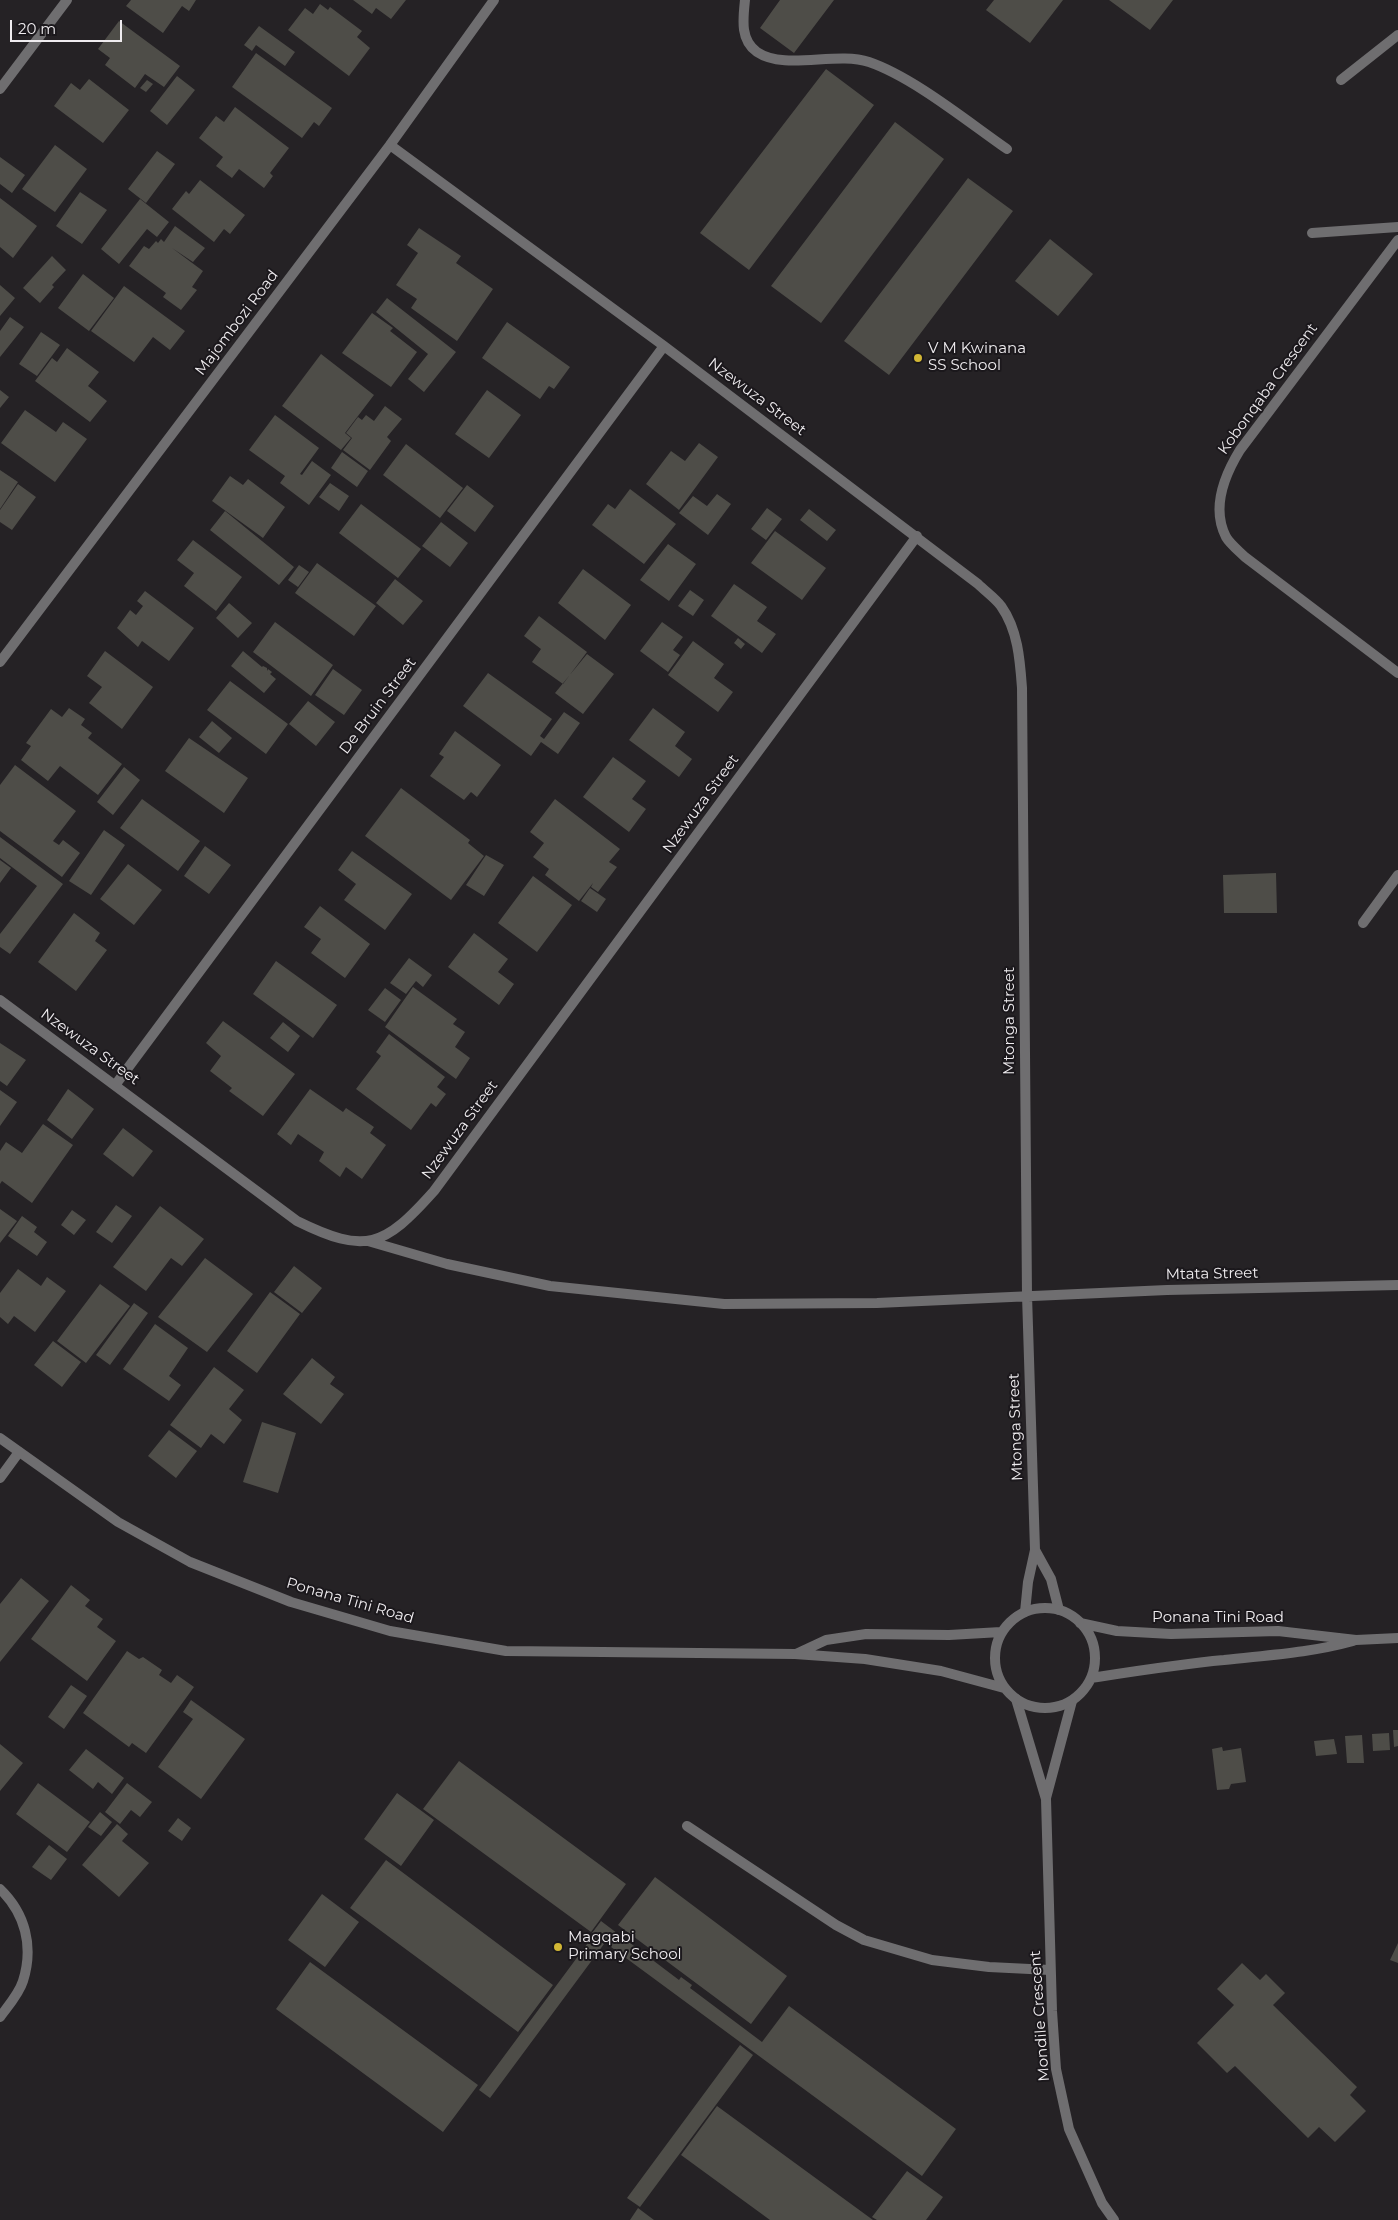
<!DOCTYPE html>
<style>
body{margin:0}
#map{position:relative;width:1398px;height:2220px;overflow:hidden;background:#252225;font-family:Montserrat,sans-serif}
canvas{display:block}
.scale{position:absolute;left:10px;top:20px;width:112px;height:22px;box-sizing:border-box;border:2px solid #efecef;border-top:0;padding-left:6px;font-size:15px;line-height:18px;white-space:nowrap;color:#efecef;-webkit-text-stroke:4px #1b181c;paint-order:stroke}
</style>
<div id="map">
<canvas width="1398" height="2220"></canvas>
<div class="scale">20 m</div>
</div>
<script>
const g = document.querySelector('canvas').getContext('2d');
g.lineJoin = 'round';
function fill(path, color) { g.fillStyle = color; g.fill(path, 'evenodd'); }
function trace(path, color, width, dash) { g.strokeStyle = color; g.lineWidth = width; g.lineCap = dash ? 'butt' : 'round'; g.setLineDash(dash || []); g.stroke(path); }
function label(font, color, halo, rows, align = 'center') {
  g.font = font + ' Montserrat,sans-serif'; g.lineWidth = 4; g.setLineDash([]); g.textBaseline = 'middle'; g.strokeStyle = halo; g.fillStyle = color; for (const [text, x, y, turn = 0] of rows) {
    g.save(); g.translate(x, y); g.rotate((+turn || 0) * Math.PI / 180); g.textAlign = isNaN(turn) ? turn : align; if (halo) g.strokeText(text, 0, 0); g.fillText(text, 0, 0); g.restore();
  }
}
fill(new Path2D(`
 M131 0H196L189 11 182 6 163 33 126 6Z
 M353 0H406L391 19 376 8 372 14Z
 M780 0H834L794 53 760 28Z
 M994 0H1063L1030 43 986 10Z
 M1109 0H1173L1150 30Z
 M320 4 328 10 330 7 362 31 357 37 370 48 349 76 288 30 305 8 313 14Z
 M119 21 180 66 164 87 145 74 135 88 105 65 110 58 98 49Z
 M259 26 295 52 285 66 256 45 252 51 244 45Z
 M256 53 332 108 319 126 314 122 302 138 232 87Z
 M826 69 874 105 749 270 700 233Z
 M177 76 195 90 167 125 150 111Z
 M89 79 129 110 103 143 54 106 71 83 80 90Z
 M147 80 153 84 146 92 140 88Z
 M235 107 289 148 270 173 273 176 264 188 239 169 232 178 216 166 223 157 199 138 216 116 224 122Z
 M895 122 944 159 821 323 771 286Z
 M55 145 87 169 55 212 22 189Z
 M157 151 175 164 146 203 128 189Z
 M0 157 25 175 12 193 0 184Z
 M968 178 1013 211 889 375 844 341Z
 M200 180 245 215 230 234 224 229 214 242 172 209 186 191 189 194Z
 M80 192 107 210 82 244 56 226Z
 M0 198 37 226 13 258 0 247Z
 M140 199 169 222 157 237 147 229 119 264 101 249Z
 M175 226 205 248 193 262 172 248 203 271 192 287 197 290 181 310 163 297 166 293 129 266 144 246 149 249 156 241 158 243 161 239 164 242Z
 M419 228 461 256 456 263 493 289 457 341 411 308 417 299 396 285 418 253 407 245Z
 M1050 239 1093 274 1058 316 1015 281Z
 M52 256 66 270 52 285 54 287 40 303 23 288Z
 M83 274 114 298 89 331 58 308Z
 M0 285 15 298 0 316Z
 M124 286 185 331 170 350 153 337 134 362 91 331Z
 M387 298 456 352 424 392 408 379 428 354 376 312Z
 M372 313 393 328 390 331 417 352 391 387 342 353Z
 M10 317 24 327 0 357V331Z
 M507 322 570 367 554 389 549 386 540 399 482 358Z
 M41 332 60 345 37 376 19 364Z
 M67 348 99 372 88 386 107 401 90 422 35 381 52 358 57 362Z
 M321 354 374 395 345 433 351 438 341 450 282 406Z
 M0 390 9 397 0 408Z
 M487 390 521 415 489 458 455 434Z
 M385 406 402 419 387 437 391 441 370 470 343 450 352 438 346 433 358 417 362 420 366 415 374 421Z
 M25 410 56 432 63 422 87 439 55 482 1 443Z
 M275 415 319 448 300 474 302 475 312 461 331 475 309 505 280 483 285 476 249 450Z
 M699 443 718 457 679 510 646 484 671 451 685 461Z
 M406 444 463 488 440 518 383 475Z
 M342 452 368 471 357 487 331 468Z
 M0 470 18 482 0 509Z
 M230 476 243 485 248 479 285 507 263 538 212 501Z
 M330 483 349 496 339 511 319 497Z
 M18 484 36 497 12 530 0 522V510Z
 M467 485 494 506 475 532 447 511Z
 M630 489 676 524 644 564 592 525 608 504 615 509Z
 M717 494 731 504 708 535 679 513 693 496 707 506Z
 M361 504 421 549 398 578 339 533Z
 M767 508 782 519 766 540 751 529Z
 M809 509 836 530 827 541 800 520Z
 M225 511 294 567 279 585 210 530Z
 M441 522 468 543 450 567 422 546Z
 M775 531 826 568 802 600 751 563Z
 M193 540 242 577 216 611 184 586 194 573 177 560Z
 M668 544 696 564 669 601 640 580Z
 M317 563 376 606 354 636 295 593Z
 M299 565 309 572 298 587 288 580Z
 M583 569 631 605 605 640 558 603Z
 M395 579 423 601 403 625 376 603Z
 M734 584 767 607 757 621 776 634 762 653 711 616Z
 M690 590 704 600 693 616 678 606Z
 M145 591 194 628 169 661 142 641 138 647 117 628 130 610 136 615 143 606 137 601Z
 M229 603 252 623 238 638 216 618Z
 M539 616 587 652 563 684 532 662 541 649 524 636Z
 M275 622 333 665 311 696 253 652Z
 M662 622 683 637 673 650 680 655 668 672 640 651Z
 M738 638 745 644 741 649 734 643Z
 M693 641 724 664 714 678 733 692 718 712 668 675Z
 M105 651 153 687 122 729 89 703 102 687 87 676Z
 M243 651 262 667 263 666 267 668V671L268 669 272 672 270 674 276 679 264 693 231 666Z
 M587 654 614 674 583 714 555 693Z
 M333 669 362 690 344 715 315 695Z
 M488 673 552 719 540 736 544 739 564 712 580 723 558 754 541 742 531 756 463 706Z
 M230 681 288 724 266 754 207 710Z
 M308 701 335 722 316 746 289 724Z
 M69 708 85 719 81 725 92 733 88 738 122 764 98 795 60 766 48 781 21 760 31 746 26 743 51 709 62 717Z
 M653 708 685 732 675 746 692 759 679 777 629 740Z
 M212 721 232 738 219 753 199 737Z
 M455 731 501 765 477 797 471 792 464 800 430 776 444 757 439 754Z
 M189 738 248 778 224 813 165 771Z
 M613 757 646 781 632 799 646 809 629 832 583 797Z
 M15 765 76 811 53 841 59 845 63 840 80 853 62 877 0 831V785Z
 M124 767 140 780 113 815 97 802Z
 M401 788 470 840 468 843 484 856 451 900 365 836Z
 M142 799 200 841 178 871 120 828Z
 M555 799 620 849 609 862 617 867 598 892 591 887 593 883 579 901 545 875 549 869 533 857 544 843 530 832Z
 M104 830 125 845 91 895 69 881Z
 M0 837 63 884 10 954 0 947V934L37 886 0 858Z
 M205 846 231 865 209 894 184 876Z
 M352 851 412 894 385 930 344 900 356 884 338 870Z
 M486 855 504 865 484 896 466 885Z
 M0 860 11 868 0 883Z
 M128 864 162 890 134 925 100 899Z
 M1276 873 1277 913H1224L1223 875Z
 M533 876 572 905 537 952 498 923Z
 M590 888 606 899 597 912 581 901Z
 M320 906 370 944 345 978 311 953 321 939 304 927Z
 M74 913 100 933 95 941 107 950 76 991 38 962Z
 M474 933 508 959 498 972 514 984 499 1005 448 967Z
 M409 958 432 975 423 987 416 981 406 994 390 983Z
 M276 961 337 1005 313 1038 253 994Z
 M413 987 457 1019 453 1024 465 1032 455 1047 470 1058 456 1079 385 1027Z
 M385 988 401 1000 385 1022 368 1010Z
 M223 1021 295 1074 263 1116 229 1091 232 1088 210 1071 221 1056 206 1043Z
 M283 1022 300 1036 288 1052 270 1038Z
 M389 1034 445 1077 437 1087 446 1094 436 1107 431 1103 411 1130 356 1089 381 1056 376 1052Z
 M0 1043 26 1060 7 1086 0 1081Z
 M68 1089 94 1109 72 1139 47 1120Z
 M310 1089 343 1112 346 1108 374 1127 370 1133 386 1145 362 1179 346 1167 340 1177 319 1161 324 1152 298 1134 291 1145 277 1134Z
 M0 1090 17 1102 0 1126Z
 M43 1124 73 1145 32 1203 2 1181 0 1184V1151L6 1142 22 1153Z
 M123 1128 153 1151 133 1177 103 1154Z
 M116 1205 132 1216 112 1243 96 1232Z
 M160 1206 204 1239 182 1266 171 1258 146 1291 113 1267Z
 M0 1209 17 1221 0 1243Z
 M72 1210 86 1220 74 1235 61 1225Z
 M22 1216 37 1227 34 1232 47 1242 37 1256 8 1236Z
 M205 1258 253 1294 207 1352 158 1317Z
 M294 1266 322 1288 302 1313 274 1292Z
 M18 1269 41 1286 47 1277 66 1291 35 1332 14 1316 8 1324 0 1317V1293Z
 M100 1284 130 1306 86 1363 57 1341Z
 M270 1292 300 1314 257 1373 227 1351Z
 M134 1303 148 1313 110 1365 96 1355Z
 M155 1324 188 1348 169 1376 181 1385 169 1401 123 1369Z
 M53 1341 81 1362 62 1387 34 1365Z
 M312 1358 335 1377 330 1384 344 1394 321 1424 283 1394Z
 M214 1367 244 1390 229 1409 242 1420 224 1444 211 1434 201 1448 170 1425Z
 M262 1422 296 1433 278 1493 243 1482Z
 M169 1430 197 1451 176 1478 148 1456Z
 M21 1578 49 1601 0 1662V1604Z
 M71 1585 90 1600 85 1606 103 1619 97 1627 116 1641 87 1681 31 1639Z
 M127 1651 139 1659 143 1657 162 1670 159 1675 171 1683 177 1675 194 1687 146 1753 132 1743 129 1747 83 1713Z
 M71 1685 87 1696 64 1729 48 1717Z
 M191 1700 245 1739 201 1799 158 1767 193 1719 183 1712Z
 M1393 1730H1398V1746L1394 1747Z
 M1389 1733 1390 1750 1373 1751 1372 1734Z
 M1362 1735 1364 1763H1347L1345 1736Z
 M1334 1739 1337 1754 1316 1756 1314 1741Z
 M0 1744 23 1763 0 1791Z
 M1222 1747 1223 1751 1241 1748 1246 1782 1231 1784 1229 1789 1217 1790 1212 1749Z
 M86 1749 124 1778 112 1794 98 1782 93 1789 69 1770Z
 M459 1761 626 1884 591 1932 423 1809Z
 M38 1783 90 1822 67 1852 16 1814Z
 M127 1783 152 1802 140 1817 131 1810 120 1824 105 1812Z
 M397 1793 434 1820 401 1866 364 1839Z
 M100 1812 112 1822 101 1836 88 1827Z
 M178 1818 191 1828 182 1841 168 1831Z
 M117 1824 128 1834 122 1841 149 1863 119 1897 82 1865Z
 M49 1845 67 1859 51 1880 32 1867Z
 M386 1860 553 1985 518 2032 350 1908Z
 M655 1877 787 1976 751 2024 618 1925Z
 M322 1894 359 1922 325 1967 288 1940Z
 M601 1921 679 1980 681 1977 692 1985 690 1988 762 2042 789 2006 956 2129 922 2176 592 1933Z
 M593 1936 604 1944 490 2098 479 2090Z
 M1398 1943V1963L1390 1960Z
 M310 1962 478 2085 443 2132 276 2009Z
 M1242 1963 1260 1980 1266 1974 1285 1993 1273 2005 1357 2087 1350 2095 1366 2111 1335 2142 1319 2127 1308 2138 1235 2066 1227 2073 1197 2043 1234 2005 1217 1989Z
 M740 2045 753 2055 640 2207 627 2198Z
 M717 2106 873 2220H770L681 2155Z
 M907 2171 943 2197 926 2220H877L872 2217Z
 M638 2208 654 2220H630Z`), '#4e4d48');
trace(new Path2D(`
 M745 0C743 19 740 40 757 52 785 71 836 51 869 62 913 77 968 122 1007 149
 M687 1826 836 1925 864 1940 932 1960 989 1967 1050 1970`), '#6f6e70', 10);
trace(new Path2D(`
 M1341 80 1398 35
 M0 89 67 0
 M390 145 664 346 978 584C985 591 995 598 1001 606 1018 630 1020 660 1022 688L1027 1295 1035 1550 1028 1582 1025 1612
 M1312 233 1398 227
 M1398 240 1240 450C1224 476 1211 508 1226 537 1230 544 1239 551 1245 557L1398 673
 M0 662 390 145 494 0
 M1363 923 1398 875
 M0 1000 297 1221C366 1255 384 1247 434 1191L917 536
 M116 1084 664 346
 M368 1241 447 1264 550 1286 724 1304 877 1303 1167 1290 1398 1285
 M0 1478 19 1452
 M1035 1550 1051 1579 1059 1610
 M1016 1699 1046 1799 1052 2011 1056 2069 1069 2129 1102 2203 1114 2220
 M1046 1798 1072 1701
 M0 1889C25 1913 34 1946 23 1981 19 1994 8 2006 0 2017`), '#6f6e70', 10);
trace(new Path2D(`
 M0 1438 118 1522 190 1562 291 1602 390 1631 506 1651 795 1654 865 1659 941 1671 1004 1688
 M995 1658a50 50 0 1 1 100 0a50 50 0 1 1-100 0Z
 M1080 1623 1117 1631 1171 1634 1278 1631 1356 1640 1398 1638
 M796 1654 826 1640 866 1634 949 1635 1001 1632
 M1091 1678C1136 1671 1180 1664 1224 1660 1268 1655 1310 1653 1353 1641`), '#6f6e70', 10);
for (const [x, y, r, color] of [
 [918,358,5,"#d2b735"],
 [558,1947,5,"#d2b735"]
]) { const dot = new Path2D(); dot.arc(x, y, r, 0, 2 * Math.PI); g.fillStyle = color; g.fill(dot); trace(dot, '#1b181c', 2); }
label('15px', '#efecef', '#1b181c', [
 ["Majombozi Road",237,323,-53],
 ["Kobonqaba Crescent",1268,389,-54],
 ["Nzewuza Street",757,397,37],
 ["De Bruin Street",378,706,-53],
 ["Nzewuza Street",701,804,-54],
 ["Mtonga Street",1010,1021,-90],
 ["Nzewuza Street",90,1047,36],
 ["Nzewuza Street",460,1130,-54],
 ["Mtata Street",1212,1274,-1],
 ["Mtonga Street",1016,1427,-92],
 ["Ponana Tini Road",350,1601,16],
 ["Ponana Tini Road",1218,1618],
 ["Mondile Crescent",1040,2016,-94]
]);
label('15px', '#efecef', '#1b181c', [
 ["V M Kwinana",928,349],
 ["SS School",928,366],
 ["Magqabi",568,1938],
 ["Primary School",568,1955]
], 'left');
</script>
